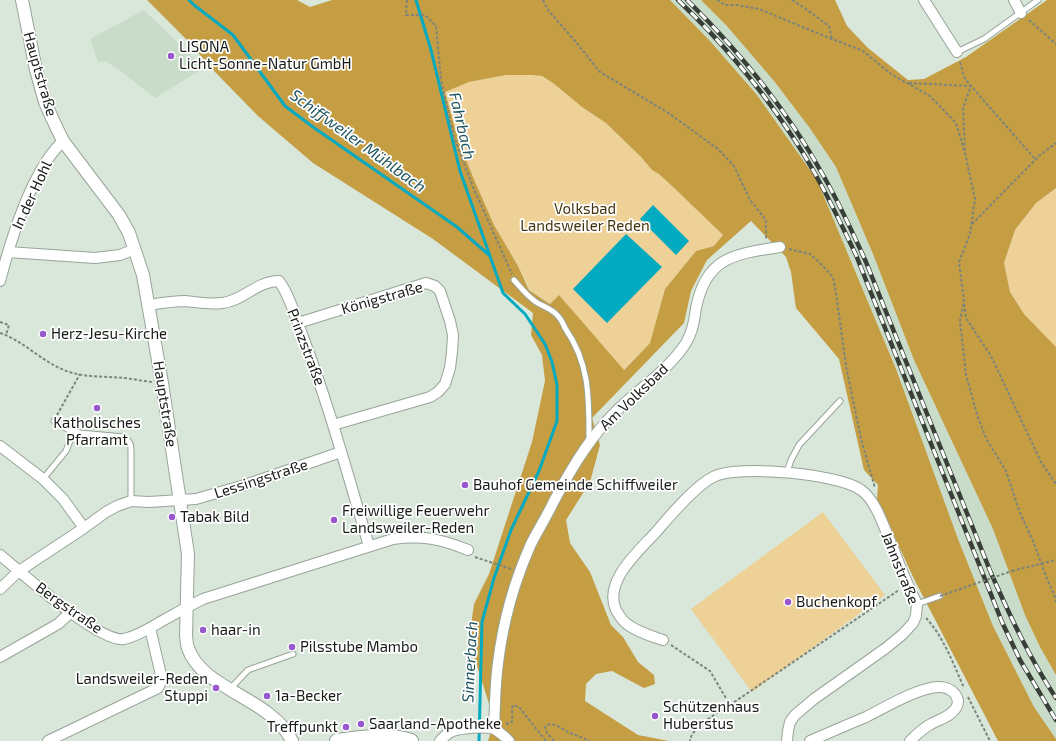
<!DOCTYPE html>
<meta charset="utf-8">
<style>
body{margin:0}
canvas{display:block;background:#d9e7da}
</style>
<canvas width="1056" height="741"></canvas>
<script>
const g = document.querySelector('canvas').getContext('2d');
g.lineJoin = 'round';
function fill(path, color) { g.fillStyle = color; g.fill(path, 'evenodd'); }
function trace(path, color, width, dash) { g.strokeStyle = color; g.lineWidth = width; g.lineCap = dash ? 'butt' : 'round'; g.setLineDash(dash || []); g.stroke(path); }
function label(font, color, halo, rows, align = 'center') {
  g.font = font + ' "Exo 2",sans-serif'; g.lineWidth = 3.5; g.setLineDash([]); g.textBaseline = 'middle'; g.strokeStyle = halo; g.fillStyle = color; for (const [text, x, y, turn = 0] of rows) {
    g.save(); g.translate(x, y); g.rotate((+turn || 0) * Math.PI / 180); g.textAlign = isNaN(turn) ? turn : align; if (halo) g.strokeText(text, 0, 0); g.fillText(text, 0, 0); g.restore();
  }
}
fill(new Path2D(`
 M670 0H701L726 25 774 81 809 127 836 167 873 254 914 360 993 529 1025 615 1040 647 1056 675V739L1034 707 993 626 958 539 896 369 817 180 757 95 710 41Z
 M144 10 204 68 155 98 118 69 105 61 98 62 90 39Z`), '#c8dcc9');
fill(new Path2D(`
 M506 75H532L542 76 553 83 582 107 606 123 641 157 652 170 659 173 671 185 723 235 714 246 696 251 665 289 650 343 623 370 559 295 551 304 530 290 518 266 494 225 473 177 458 139 445 92 469 82Z
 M1056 188V347L1024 314 1010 292 1004 263 1015 230 1036 203Z
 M823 512 885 595 752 692 691 609Z`), '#edd197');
fill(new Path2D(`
 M147 0H297L310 7 332 0H670L710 41 757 95 817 180 896 369 958 539 993 626 1034 707 1056 739V741H998L914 579 877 499 878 485 864 470 839 359 796 308 791 272 786 257 751 221 707 260 691 291 684 323 592 418 600 445 590 482 566 520 570 543 590 572 611 625 623 637 638 662 654 675 655 684 644 688 612 671 596 674 586 684 585 701 638 735 669 741H488L491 731 490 707 474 656 470 632 474 604 489 574 532 442 545 381 542 355 531 335 533 313 433 239 313 163 258 116 216 73 186 39ZM506 75H532L542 76 553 83 582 107 606 123 641 157 652 170 659 174 671 185 723 235 714 246 696 251 665 289 650 343 624 370 559 295 550 304 529 290 518 266 494 225 473 177 458 139 445 92 469 82Z
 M701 0H835L847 26 868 48 908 80 924 79 966 57 1047 0H1056V188L1036 203 1015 230 1004 263 1010 292 1024 314 1056 347V675L1040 647 1025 615 993 529 914 360 873 254 836 167 809 127 774 81 726 25Z`), '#c59d43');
fill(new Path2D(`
 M653 205 689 241 676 255 640 219Z
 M626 234 662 267 607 323 573 289Z`), '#03aac0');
trace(new Path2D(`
 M189 0 194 5 233 35 285 106 313 127 457 227 489 255
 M416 0 431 50 460 171 503 293 525 314 545 344 552 362 557 385V421L539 471 511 530 494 578 482 622 479 741`), '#03aac0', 3);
const service = new Path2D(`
 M957 52 984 39 1038 0
 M514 280C521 288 527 296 536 302 542 306 552 309 557 315 560 318 563 323 565 328 590 364 589 398 589 440
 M54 421 69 430 80 433 124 437C130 441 131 444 131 450V501
 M787 472 791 460 799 445 840 401
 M43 479 66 451 74 431
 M917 604 940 596
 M230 689 248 670 293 654`);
const minor = new Path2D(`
 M924 0 957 52
 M1014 0 1021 13
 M8 252 95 258 120 255 135 249
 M0 281C11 239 32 170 63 141
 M148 305C161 303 173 301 185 301 197 302 210 305 222 303 243 301 257 281 279 281 290 296 296 319 303 337 329 405 348 476 369 546
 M298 323 426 283 435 286 440 291 450 321 453 335 452 352 450 368 445 384 438 392 430 397 333 425
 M0 446 43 479 63 499 84 528
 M0 555C21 572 99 643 124 639 138 636 150 628 162 621 176 613 189 606 203 599L393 539C422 535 441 539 468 550
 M0 589 19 571 84 528 106 512 117 506 131 501 149 502 196 499 245 485 341 452
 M663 640C651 636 637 632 627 624 622 621 619 615 616 610 603 581 639 551 657 531 670 516 695 486 713 477 737 464 840 474 861 490 877 501 885 531 893 548 900 567 908 586 917 604L916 616 913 623 903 634 886 648 814 699 795 715 790 722 788 731 787 741
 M0 657 58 624 71 612
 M494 729C495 707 495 685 498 663 503 622 514 582 531 544 538 530 547 516 554 501 569 473 585 445 607 421 629 395 660 378 681 350 691 338 694 324 696 308 706 257 734 254 780 247
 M48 741 158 688 161 682V675L150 628
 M440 741C444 737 447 733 453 731 461 728 486 726 494 729 500 732 505 737 509 741
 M810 741C828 733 847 725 866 717 884 708 919 687 939 687 944 687 951 689 955 694 958 698 959 703 956 708 950 717 940 719 931 724 923 728 916 735 910 741`);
const tertiary = new Path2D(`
 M22 0 36 70 45 102 52 118 63 141 119 215 129 233 143 275 162 383 188 554 186 636C187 640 186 644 188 648 202 690 272 698 292 741`);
const secondary = new Path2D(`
 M337 741C359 738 390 733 411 741`);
trace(service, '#97a498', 7);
trace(minor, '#97a498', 12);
trace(tertiary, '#97a498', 14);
trace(secondary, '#97a498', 16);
trace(new Path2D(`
 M407 0 406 15H425L436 26 441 80 454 137 473 187 512 274
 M543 0 548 10 575 41 600 72 667 112 718 149 734 166 750 200 766 220V240
 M717 0 725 5H737L759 9 832 39 843 43 863 51 891 74 930 96 956 123 964 150
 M792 0 803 7 829 26 832 39
 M1029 20 1056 44
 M960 62 964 77 971 86 963 108 965 153 975 199 970 234 959 262 964 301 960 321 966 375 978 418 987 440 1006 471 1020 513 1033 541 1047 579 1054 594 1056 602
 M909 83 971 86 1036 160
 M972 224 1040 155 1056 143
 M789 249 810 254 819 262 833 277 836 293 846 366 861 439 875 488
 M964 304 966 318 991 356 1041 462 1056 484
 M0 322 9 325 6 335
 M0 333C24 341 41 361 64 370 83 378 104 376 124 378 133 379 143 381 152 382
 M57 415 80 374
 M475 557 511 569
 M1012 571 1056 560
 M926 618C943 636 954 665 964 688
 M671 645 710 671 730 705C719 712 691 727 690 741
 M968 697 990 741
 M730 705 899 590
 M506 724 512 722C513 717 511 710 513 705L519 707 546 741
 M554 741 547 733 545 727 550 724 556 725 568 732 590 741`), '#7c857c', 2, [3, 2]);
trace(service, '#fff', 5);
trace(minor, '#fff', 10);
trace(tertiary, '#fff', 12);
trace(secondary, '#fff', 14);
const rail = new Path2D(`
 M678 0C718 38 755 81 786 127 814 167 835 211 856 255L1002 622 1020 660 1056 720
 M687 0C740 52 787 110 823 175 839 203 853 233 866 262L991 573C1010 616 1030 659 1056 698`);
trace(rail, '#383f39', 4.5);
trace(rail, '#fff', 3, [9]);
trace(new Path2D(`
 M940 596 1012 571`), '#7c857c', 2, [3, 2]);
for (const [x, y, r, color] of [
 [171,56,4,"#9758ce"],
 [43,334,4,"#9758ce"],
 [97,408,4,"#9758ce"],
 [465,485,4,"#9758ce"],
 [172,517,4,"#9758ce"],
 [334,520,4,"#9758ce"],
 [788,602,4,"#9758ce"],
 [203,630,4,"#9758ce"],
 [292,647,4,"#9758ce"],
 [216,688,4,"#9758ce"],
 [267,696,4,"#9758ce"],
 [655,716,4,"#9758ce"],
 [361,724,4,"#9758ce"],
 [346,727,4,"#9758ce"]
]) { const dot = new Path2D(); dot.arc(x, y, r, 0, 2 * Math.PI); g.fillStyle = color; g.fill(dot); trace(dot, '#fff', 1.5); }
label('15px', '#171c17', '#fff', [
 ["LISONA",179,47],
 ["Licht-Sonne-Natur GmbH",179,64],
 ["Herz-Jesu-Kirche",51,334],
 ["Katholisches",97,423,"center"],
 ["Pfarramt",97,440,"center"],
 ["Bauhof Gemeinde Schiffweiler",473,485],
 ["Freiwillige Feuerwehr",342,511],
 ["Landsweiler-Reden",342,528],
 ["Tabak Bild",180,517],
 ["Buchenkopf",796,602],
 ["haar-in",211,630],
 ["Pilsstube Mambo",300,647],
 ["Landsweiler-Reden",208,679,"right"],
 ["Stuppi",208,696,"right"],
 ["1a-Becker",275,696],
 ["Schützenhaus",663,707],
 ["Huberstus",663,724],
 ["Saarland-Apotheke",369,724],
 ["Treffpunkt",338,727,"right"]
], 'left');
label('15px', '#171c17', '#fff', [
 ["Hauptstraße",40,74,74],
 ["In der Hohl",32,195,-65],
 ["Königstraße",382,298,-16],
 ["Prinzstraße",306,347,69],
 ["Am Volksbad",634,397,-44],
 ["Hauptstraße",165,404,81],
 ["Lessingstraße",261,479,-18],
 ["Jahnstraße",900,568,68],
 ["Bergstraße",69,608,35]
]);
label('15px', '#44330c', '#fff', [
 ["Volksbad",585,209],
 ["Landsweiler Reden",585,226]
]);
label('italic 16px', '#1c535d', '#fff', [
 ["Fahrbach",462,126,77],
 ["Schiffweiler Mühlbach",358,141,36],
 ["Sinnerbach",470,662,-87]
]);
</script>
